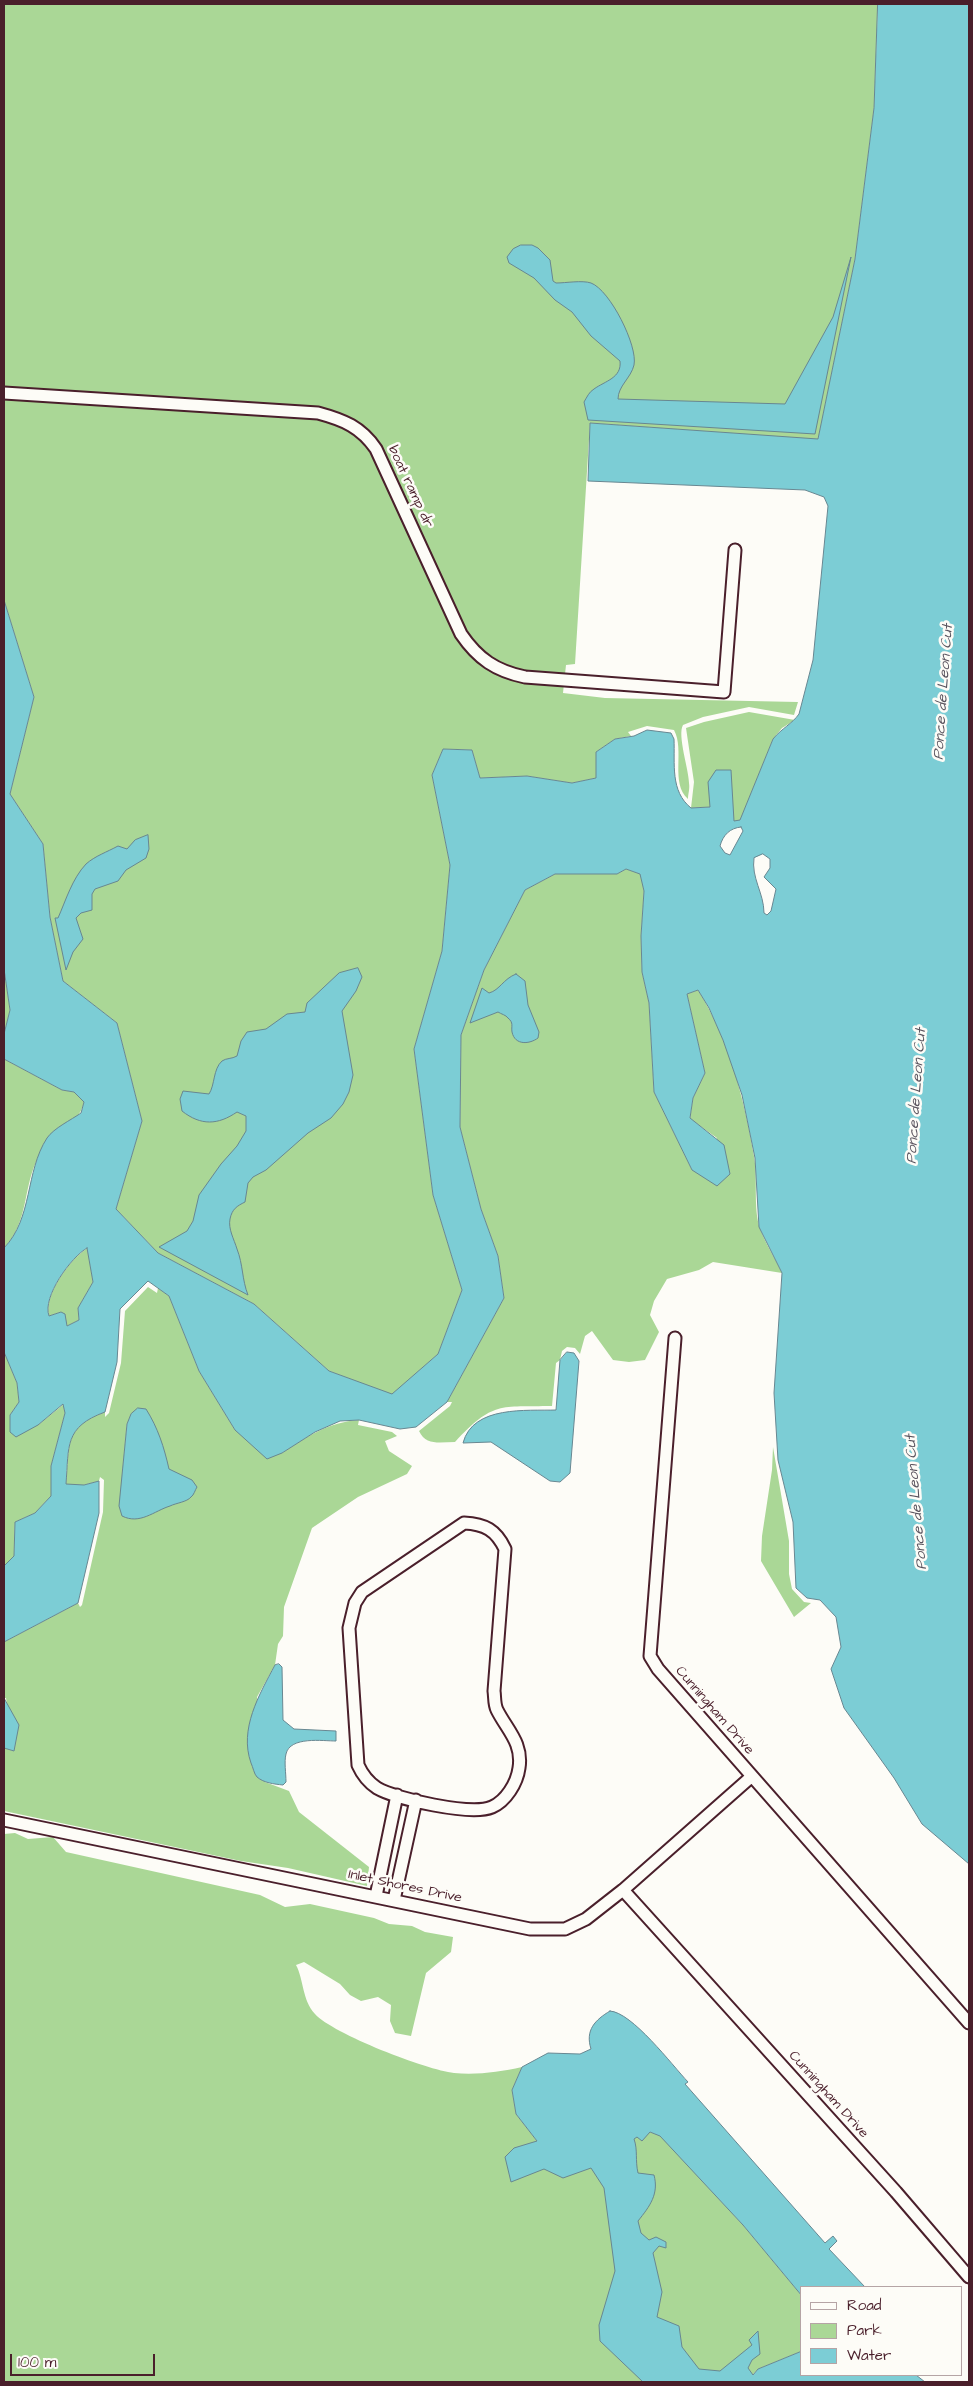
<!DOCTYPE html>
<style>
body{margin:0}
#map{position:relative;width:973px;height:2386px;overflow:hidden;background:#fdfcf7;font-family:"Architects Daughter",sans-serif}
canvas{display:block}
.frame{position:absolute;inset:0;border:5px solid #4a1f2b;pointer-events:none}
.legend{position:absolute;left:800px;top:2286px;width:162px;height:90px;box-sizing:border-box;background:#fdfcf7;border:1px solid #b5a4a5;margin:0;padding:6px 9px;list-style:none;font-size:15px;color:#4a1f2b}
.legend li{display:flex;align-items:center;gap:10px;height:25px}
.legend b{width:25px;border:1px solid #b5a4a5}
.scale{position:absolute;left:10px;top:2354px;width:145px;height:22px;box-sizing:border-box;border:2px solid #4a1f2b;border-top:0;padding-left:6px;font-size:15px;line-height:18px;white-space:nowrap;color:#4a1f2b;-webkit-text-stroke:4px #fdfcf7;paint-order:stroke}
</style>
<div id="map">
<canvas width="973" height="2386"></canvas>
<div class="frame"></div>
<ul class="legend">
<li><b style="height:6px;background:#fdfcf7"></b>Road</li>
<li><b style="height:14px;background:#aad796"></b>Park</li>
<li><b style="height:14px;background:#7ccdd5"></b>Water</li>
</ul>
<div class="scale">100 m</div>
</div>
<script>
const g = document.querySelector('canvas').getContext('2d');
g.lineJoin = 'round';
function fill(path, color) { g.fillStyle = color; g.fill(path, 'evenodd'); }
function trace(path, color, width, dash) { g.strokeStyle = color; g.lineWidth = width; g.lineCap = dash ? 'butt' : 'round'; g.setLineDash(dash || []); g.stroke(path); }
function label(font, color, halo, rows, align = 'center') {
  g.font = font + ' "Architects Daughter",sans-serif'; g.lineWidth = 5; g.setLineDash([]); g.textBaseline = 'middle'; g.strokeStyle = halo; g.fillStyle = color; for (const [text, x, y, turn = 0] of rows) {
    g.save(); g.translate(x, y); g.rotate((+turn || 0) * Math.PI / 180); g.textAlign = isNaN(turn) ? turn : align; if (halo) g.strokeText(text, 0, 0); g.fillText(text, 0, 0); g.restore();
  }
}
fill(new Path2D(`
 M4 4H878L874 108 855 259 818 440 590 423 575 664 566 665 563 693 605 698 798 702 794 715 749 707 703 717 683 725C677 735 689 770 689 783 690 789 688 794 688 799 670 783 685 750 674 730L647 726 628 732 631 736 615 739 596 752V778L572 783 527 776 480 778 472 750 443 749 432 775 450 865 442 951 414 1049 433 1195 462 1290 438 1354 392 1395 329 1371 254 1304 158 1253 116 1209 142 1121 117 1023 63 981 50 917 43 844 10 794 34 697 4 600Z
 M749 712 795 720 782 728 773 739 740 821H733V809L710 807 691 808 694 782 686 728 704 722Z
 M626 869 641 874 644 891 641 936 642 972 649 1003 654 1092 692 1170 717 1138 690 1119 693 1098 705 1073 687 994 698 990C729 1040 744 1098 754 1156 758 1177 753 1210 760 1228 765 1243 775 1258 782 1273L713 1262 699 1270 667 1279 654 1301 650 1315 659 1332 645 1360 629 1362 613 1360 592 1331 585 1336 580 1354 575 1348 567 1347 562 1351 560 1360 556 1363 552 1406C500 1407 493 1401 455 1442 440 1442 426 1446 419 1431L450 1406 452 1402H447L504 1298 498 1256 481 1209 460 1127 461 1035 484 970 525 890 555 874H617Z
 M4 969 10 1010 4 1034Z
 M4 1059 62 1090 74 1092 84 1102C78 1128 45 1141 36 1162 23 1191 28 1223 4 1248Z
 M88 1248 93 1282 78 1308 79 1320 67 1326 61 1312 49 1316C43 1296 71 1257 88 1248Z
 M148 1287 157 1293 158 1288 169 1296 199 1371 235 1430 282 1453C306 1437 329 1422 359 1420L358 1425 392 1432 397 1436 385 1441 389 1451 412 1466 407 1474 358 1497 312 1528 284 1607 283 1636 278 1644 275 1665 257 1697 265 1782 289 1791 299 1812 369 1867 367 1886 288 1868 241 1861 4 1811V1748L14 1751 6 1698H4V1642L78 1603 80 1607 82 1605 103 1512 104 1480 100 1477 99 1481 84 1485H66C70 1446 63 1427 105 1412V1417L109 1413 121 1363 125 1311ZM131 1415 122 1478 127 1424Z
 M4 1352 17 1383 19 1402 10 1415 38 1425 64 1404 65 1413 51 1466V1496L35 1513 15 1522 14 1556 4 1566Z
 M773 1447 789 1541V1574L792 1589 804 1602 811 1603 794 1617 761 1561 762 1536 772 1470Z
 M15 1833 28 1839 53 1837 66 1852 260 1895 285 1907 310 1904 374 1918 389 1924 412 1926 425 1932 453 1937 451 1952 426 1973 411 2036 395 2033 390 2021 391 2005 378 1997 361 2001 350 1995 340 1984 304 1962 296 1965C304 1980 302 2000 315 2014 333 2034 427 2070 454 2073 477 2075 500 2072 522 2067L512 2090 516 2114 537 2141 629 2126 660 2135 743 2225 802 2296V2351L758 2369 746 2382H4V1834Z`), '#aad796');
const water = new Path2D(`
 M878 4H969V1864L922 1824 894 1778 844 1708 831 1669 841 1647 836 1617 820 1600 807 1598 796 1588 793 1522 778 1460 774 1393 782 1273 759 1227 755 1158 742 1095 723 1040 709 1008 698 990 687 994 705 1073 693 1098 690 1118 724 1145 730 1174 717 1186 692 1170 654 1092 649 1003 642 972 641 936 644 891 640 874 626 869 617 874H555L525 890 484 970 461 1035 460 1127 481 1209 498 1256 504 1298 447 1402 416 1427 400 1429 359 1420 340 1421 315 1432 282 1453 267 1459 235 1430 199 1371 169 1296 148 1281 120 1309 117 1362 105 1412C64 1427 69 1446 66 1484L84 1485 99 1481V1513L78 1603 4 1642V1566L14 1556 15 1522 35 1513 51 1496V1466L65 1413 63 1404 38 1425 16 1437 10 1432V1415L19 1402 17 1383 4 1352V1248C33 1218 25 1172 47 1138 54 1128 71 1120 81 1113L84 1102 74 1092 62 1090 4 1059V1034L10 1010 4 969V600L34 697 10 794 43 844 50 917 63 981 117 1023 142 1121 116 1209 158 1253 254 1304 329 1371 392 1394 438 1354 462 1290 433 1195 414 1049 442 951 450 865 432 775 443 749 472 750 480 778 527 776 572 783 596 778V752L615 739 634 736 647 730 671 733 674 739C675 764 670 791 691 808L710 807 708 782 716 770H731L734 821 740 820 773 739C782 728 792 724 799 714L813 660 828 506 824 497 805 490 588 481 590 423 818 439 855 259 874 108ZM741 827 743 831 730 855 725 853 720 846C723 835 730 828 741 827ZM763 854 770 859V868L764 877 776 889 771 911 767 915 764 913C764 893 751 878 754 858ZM87 1248 93 1282 78 1308 79 1320 67 1326 65 1314 61 1312 49 1316C42 1297 71 1257 87 1248Z
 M521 245H532L538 248 550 260 553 281 556 283C566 283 582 280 591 283 610 290 638 346 634 365 631 378 618 386 618 399L785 404 833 317 851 257 815 434 588 420 584 402C587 397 589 392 594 389 605 381 622 378 620 361L591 336 572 312 555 300 534 278 509 263 507 257 513 249Z
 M148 835 149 849 146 858 126 870 118 881 95 889 92 894V910L81 913 76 918 83 939 73 952 66 970 55 918H58C66 900 72 879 86 864 95 856 107 852 118 846L127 849 135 840Z
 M358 968 362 977 356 991 342 1011 353 1075 349 1092 343 1104 331 1118 308 1133 266 1170 253 1177 248 1183 245 1202C237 1206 232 1209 230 1219 228 1229 234 1239 237 1249 243 1264 242 1280 248 1295L159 1247 187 1231 193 1221 199 1195 221 1164 237 1146 246 1131V1116L237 1112C218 1125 201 1126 182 1111L180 1099 183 1091 209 1094C215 1085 213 1069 222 1061 226 1058 232 1059 237 1056L241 1041 247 1032 266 1029 287 1014 305 1012 307 1003 339 973Z
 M516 974 525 981 528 1005 539 1032 538 1038C530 1044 515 1046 512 1032 511 1026 514 1023 508 1018 506 1015 501 1014 498 1012L470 1023 482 988 489 993C500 990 503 979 516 974Z
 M567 1352 574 1353 579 1361 570 1473 560 1482 550 1481 491 1442 463 1443C473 1405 527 1411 556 1410L560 1360Z
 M138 1408 146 1409C158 1428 164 1447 169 1469L192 1480 197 1487C195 1490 194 1495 191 1497 187 1502 176 1503 170 1506 154 1511 140 1525 122 1516L119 1506 127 1424 131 1414Z
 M279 1664 282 1667 283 1720 294 1729 336 1731V1741C323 1741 290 1736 286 1754 284 1762 286 1773 286 1782L283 1785C274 1784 264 1783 257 1777 254 1774 253 1767 251 1763 239 1729 259 1695 275 1665Z
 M4 1698 19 1725 14 1751 4 1748Z
 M610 2011C632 2012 672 2065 688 2082L685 2084 825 2243 833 2236 837 2241 829 2249 865 2287H802V2296L743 2225 660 2136 650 2132 642 2141 637 2137 634 2139C638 2150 635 2160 638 2173L654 2175C659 2194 650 2206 638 2221L641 2233 649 2240 656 2237 666 2242V2248L659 2246 653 2253 662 2292 657 2317 679 2326 682 2347 699 2369 720 2371 752 2345 749 2340 758 2331 760 2354 752 2360 748 2368 753 2375 758 2369 802 2351V2375H916L925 2382H643L600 2341 599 2325 615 2271 604 2188 591 2168 563 2178 544 2169 511 2182 505 2157 514 2148 537 2141 516 2114 512 2090 522 2067 548 2053 580 2054 591 2049C585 2030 595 2020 610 2011Z`);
fill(water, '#7ccdd5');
trace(water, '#688791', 1);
const street = new Path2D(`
 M4 393 318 413C344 420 361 427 376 449L461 634C478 659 496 671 525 677L724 692 735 550
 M675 1338 650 1656 658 1669 969 2023
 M464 1523C485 1524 496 1530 505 1549L494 1691C495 1697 494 1704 497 1710 507 1730 523 1743 519 1768 517 1783 506 1801 492 1807 471 1816 396 1799 377 1788 368 1782 362 1774 358 1765L349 1628 355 1603 362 1592Z
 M4 1820 530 1929H565L586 1919 623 1890 751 1777
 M623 1890 896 2192 969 2277
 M376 1896 397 1795
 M394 1900 416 1800`);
trace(street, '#4a1f2b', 15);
trace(street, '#fdfcf7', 11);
label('14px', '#4a1f2b', '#fdfcf7', [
 ["boat ramp dr",410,487,65],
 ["Cunningham Drive",714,1711,49],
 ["Inlet Shores Drive",405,1887,12],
 ["Cunningham Drive",828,2095,48]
]);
label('italic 15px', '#59535e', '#fdfcf7', [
 ["Ponce de Leon Cut",944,692,-86],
 ["Ponce de Leon Cut",917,1096,-86],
 ["Ponce de Leon Cut",917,1502,-95]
]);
</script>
